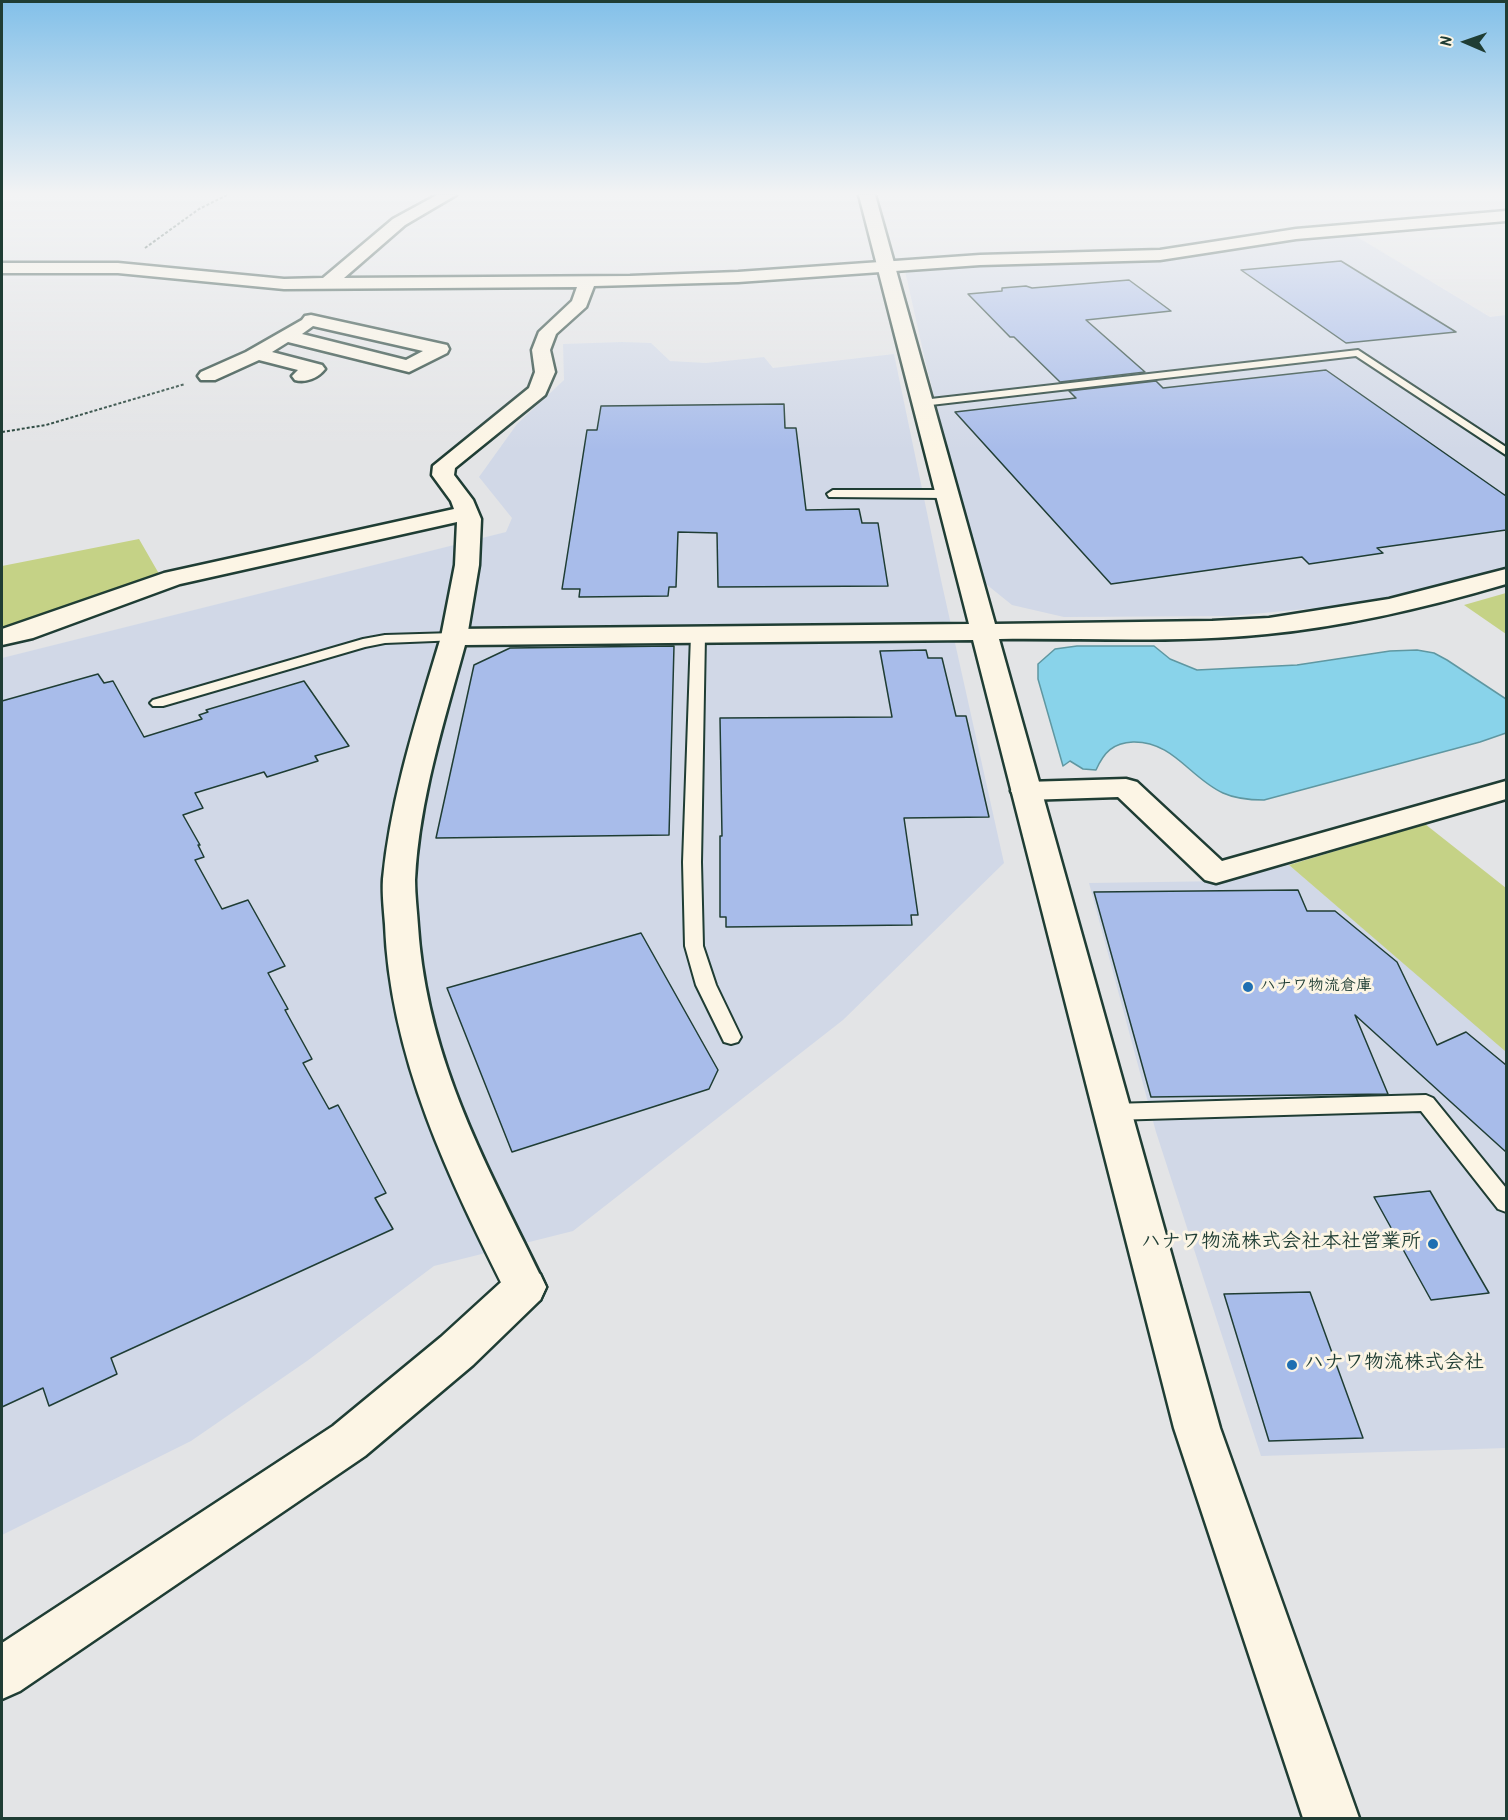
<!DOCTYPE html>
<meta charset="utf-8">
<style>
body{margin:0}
#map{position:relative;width:1508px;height:1820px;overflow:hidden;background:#e3e4e6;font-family:Kalam,sans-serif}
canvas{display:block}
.frame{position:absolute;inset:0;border:3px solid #1f3d34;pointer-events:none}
.north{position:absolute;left:1436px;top:12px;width:60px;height:60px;-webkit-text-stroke:4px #fcf5e5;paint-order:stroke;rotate:272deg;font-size:16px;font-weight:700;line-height:24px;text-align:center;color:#1f3d34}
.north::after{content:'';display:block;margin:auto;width:21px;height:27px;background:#1f3d34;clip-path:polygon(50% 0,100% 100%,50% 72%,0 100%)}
</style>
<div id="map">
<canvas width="1508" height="1820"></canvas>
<div class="frame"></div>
<div class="north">N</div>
</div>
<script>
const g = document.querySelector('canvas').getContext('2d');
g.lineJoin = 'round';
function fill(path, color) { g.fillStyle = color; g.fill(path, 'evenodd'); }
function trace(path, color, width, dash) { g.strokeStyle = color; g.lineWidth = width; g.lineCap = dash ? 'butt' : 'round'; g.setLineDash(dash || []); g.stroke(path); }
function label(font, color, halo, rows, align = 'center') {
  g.font = font + ' Kalam,"Klee One",sans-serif'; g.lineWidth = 6; g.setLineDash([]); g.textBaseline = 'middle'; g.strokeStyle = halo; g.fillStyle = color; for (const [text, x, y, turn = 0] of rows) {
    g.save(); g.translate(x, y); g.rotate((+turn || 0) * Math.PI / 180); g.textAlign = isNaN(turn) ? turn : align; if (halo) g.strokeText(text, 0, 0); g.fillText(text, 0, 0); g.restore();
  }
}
fill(new Path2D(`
 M1349 232 1490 317 1506 315V569L1357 604 1232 616 1064 617 1012 605 981 580 925 360 905 271 913 268 1094 259Z
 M622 342 651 343 670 361 706 363 764 357 773 368 894 354 941 580 1004 863 843 1020 573 1231 434 1266 307 1361 191 1441 2 1535V658L506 532 512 518 479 477 517 424 564 380 563 344Z
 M1289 865 1506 1050V1448L1261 1456 1156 1132 1089 883 1228 881Z`), '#d1d8e7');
fill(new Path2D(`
 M139 539 162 579 2 630V566Z
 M1506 593V634L1464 605Z
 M1425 824 1506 888 1505 1051 1289 865Z`), '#c5d286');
const water = new Path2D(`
 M1077 646H1154L1170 659 1197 670 1297 665 1390 651 1417 650 1434 653 1447 660 1506 699V733L1480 742 1264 800C1249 800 1236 799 1223 793 1190 778 1173 741 1133 742 1113 743 1104 752 1096 770L1083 769 1070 761 1063 766 1038 679V664L1055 649Z`);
fill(water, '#89d3ea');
trace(water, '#5f97a1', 1.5);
const building = new Path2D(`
 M1341 261 1456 332 1346 343 1241 270Z
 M1129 280 1171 311 1086 320 1145 372 1060 382 1014 337H1010L968 294 1002 291V288L1026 286 1032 288Z
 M1326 370 1506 496V530L1377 548 1383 553 1309 564 1302 557 1111 584 955 412 1076 398 1069 391 1156 381 1163 388Z
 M784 404 785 428H796L806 510 859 509 862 523H878L888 586 718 587 717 533 678 532 676 587H669L668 596 579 597 580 589H562L587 430H597L601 406Z
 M674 646 669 835 436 838 474 665 510 648Z
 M926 650 928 658H942L956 716H966L989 817 904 818 918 915H911L912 925 726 927V917H720V836H722L720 718 892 717 880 651Z
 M98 674 104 683 113 681 144 737 202 719 199 715 208 712 206 710 304 681 349 746 315 756 318 761 267 777 264 772 195 793 203 808 183 815 200 845H198L204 857 195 860 222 909 248 900 285 966 268 973 288 1009 285 1010 312 1059 303 1063 329 1109 338 1105 386 1193 375 1198 393 1229 111 1358 117 1374 49 1406 43 1388 2 1407V701Z
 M1298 890 1307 911H1335L1397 962 1437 1045 1466 1032 1506 1065V1152L1355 1015 1388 1094 1151 1097 1094 892Z
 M641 933 718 1070 709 1089 512 1152 447 988Z
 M1430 1191 1489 1293 1431 1300 1374 1197Z
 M1310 1292 1363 1438 1269 1441 1224 1294Z`);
fill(building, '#a8bcea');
trace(building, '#1f3d34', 1.5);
const lane = new Path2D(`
 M1358 350 1506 447V455L1356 356 922 406 916 403 922 400Z
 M833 490H946L952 494 946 498 829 497 827 494Z
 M698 631 705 635 701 862 703 946 716 985 741 1037 738 1042 731 1044 724 1042 696 985 685 946 683 862 691 635Z
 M454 633 461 637 459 640 385 643 365 647 163 706H153L150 703 153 700 363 639 385 635Z
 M1426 1095 1433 1098 1506 1188V1212L1498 1209 1421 1111 1112 1120 1105 1118 1102 1112 1105 1106 1112 1104Z`);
const street = new Path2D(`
 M437 195H456L405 225 344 278 630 276 738 272 980 255 1160 250 1296 229 1506 211V221L1296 239 1160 260 980 265 738 282 594 286 586 307 556 334 550 350 555 372 545 395 455 468 454 475 473 500 481 519 479 565 467 637 463 643 454 645 445 643 441 637 455 565 457 522 180 584 33 638 2 645V629L164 573 454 509 451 501 432 475 433 466 529 388 535 372 532 350 539 332 572 301 577 287 284 289 118 273H2V263H118L284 279 323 278 393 219Z
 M311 315 447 345 449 349 447 353 409 372 288 342 272 352 322 365 325 369C318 378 306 383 295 380L292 376 298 370 259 360 215 380H201L198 376 201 372 246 352 302 320 305 316ZM313 326 423 351 406 360 302 334Z
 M1126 779 1137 782 1222 861 1506 781V799L1216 883 1205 880 1118 797 1026 800 1015 797 1011 791 1015 785 1026 782Z
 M525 1269 540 1274 546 1287 540 1300 473 1365 365 1456 20 1691 2 1699V1643L333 1426 441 1337 510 1274Z`);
const secondary = new Path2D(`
 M859 195H875L995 624 1212 621 1269 618 1389 599 1506 569V584C1428 607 1348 626 1267 634 1178 643 1088 638 999 639L1220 1428 1359 1818H1303L1174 1428 973 640 465 645C444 722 419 800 415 880 415 895 417 911 418 926 427 1062 488 1167 546 1287L540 1300 525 1305 510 1300C450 1181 390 1059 385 924 384 910 382 894 383 879 391 796 417 717 441 637L445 631 454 629 969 624Z`);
trace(lane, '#1f3d34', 4);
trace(street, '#1f3d34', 5);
trace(secondary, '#1f3d34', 5);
trace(new Path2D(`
 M145 248 199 209 227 195
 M2 432 46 425 185 384`), '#1f3d34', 2, [3, 2]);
fill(lane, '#fcf5e5');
fill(street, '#fcf5e5');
fill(secondary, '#fcf5e5');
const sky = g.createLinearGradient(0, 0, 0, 450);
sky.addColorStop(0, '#82c0e9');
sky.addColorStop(0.43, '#f2f3f4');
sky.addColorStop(1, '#f2f3f400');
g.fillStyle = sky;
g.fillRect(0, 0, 1508, 450);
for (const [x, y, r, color] of [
 [1248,987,6,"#1f6fb2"],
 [1433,1244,6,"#1f6fb2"],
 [1292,1365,6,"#1f6fb2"]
]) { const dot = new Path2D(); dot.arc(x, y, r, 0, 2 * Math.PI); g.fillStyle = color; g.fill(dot); trace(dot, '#fcf5e5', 2); }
label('bold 16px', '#1f3d34', '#fcf5e5', [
 ["ハナワ物流倉庫",1260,987]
], 'left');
label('bold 20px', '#1f3d34', '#fcf5e5', [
 ["ハナワ物流株式会社本社営業所",1421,1244],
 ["ハナワ物流株式会社",1304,1365,"left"]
], 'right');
</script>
